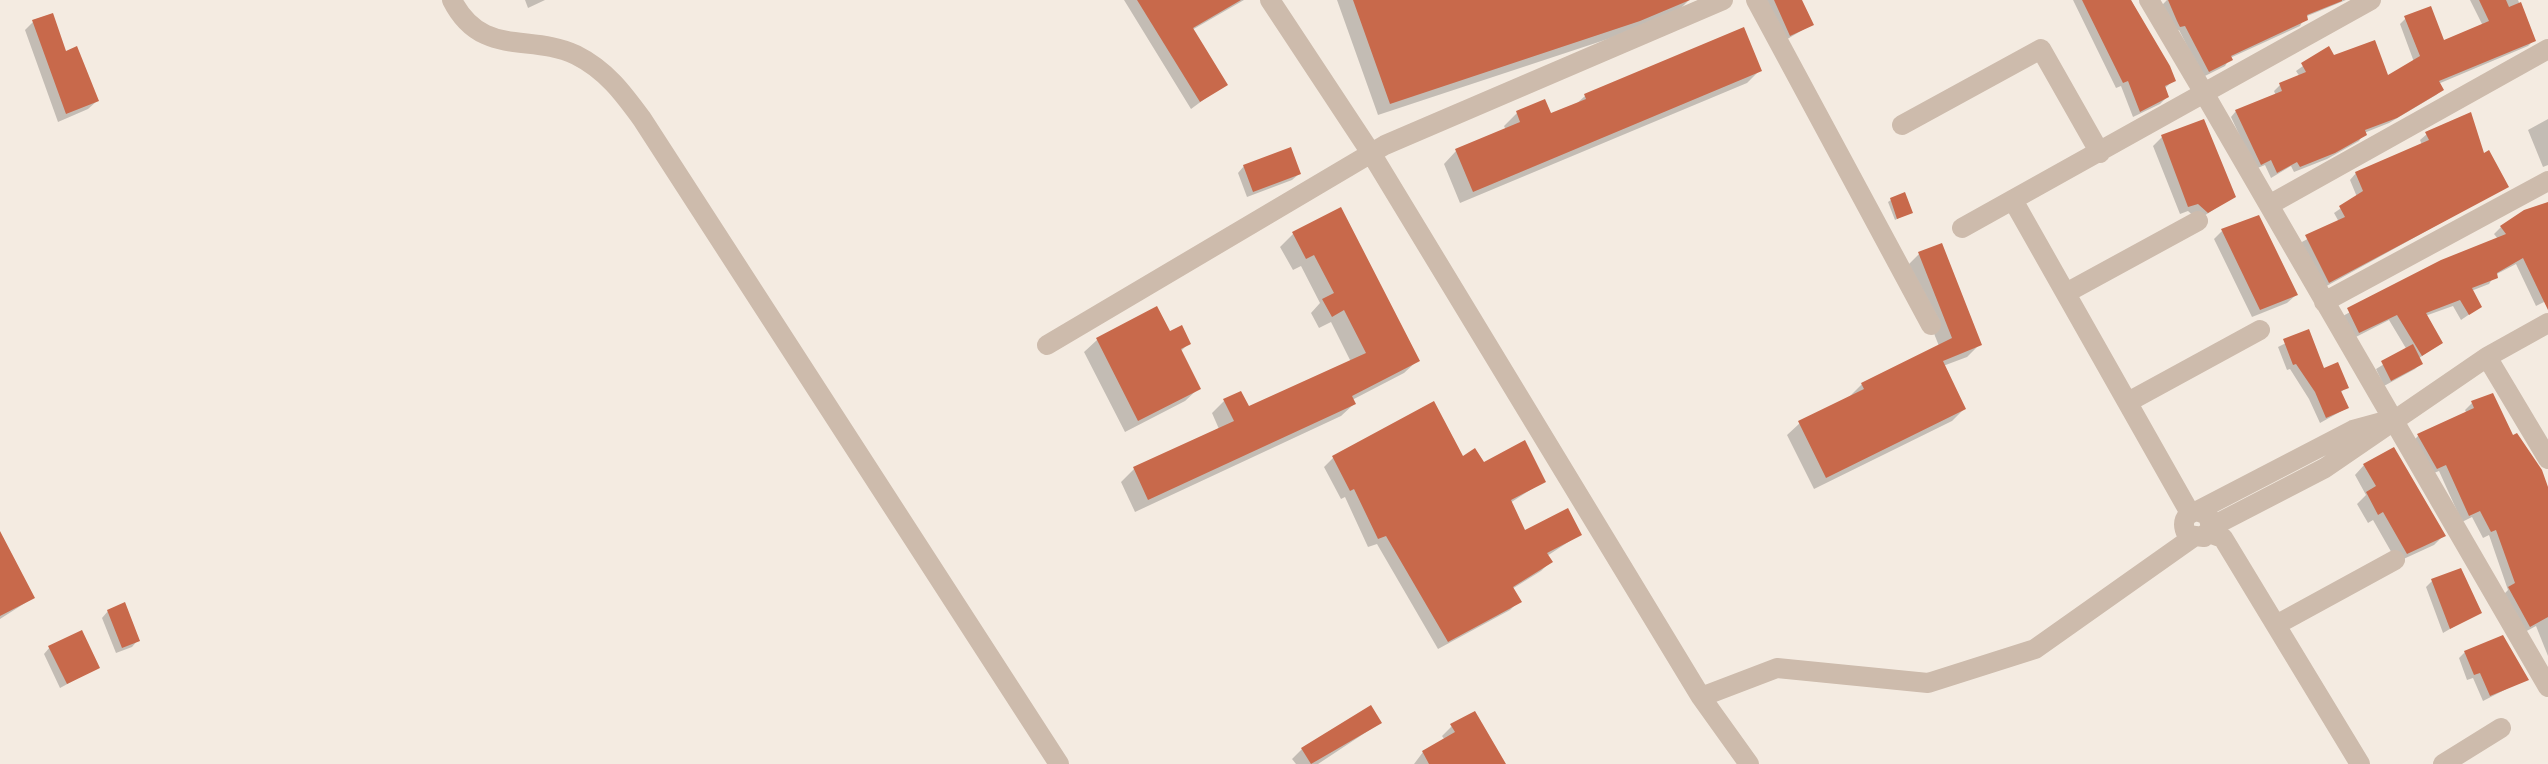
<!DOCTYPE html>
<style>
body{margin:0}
canvas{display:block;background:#f4ebe1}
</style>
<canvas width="2548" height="764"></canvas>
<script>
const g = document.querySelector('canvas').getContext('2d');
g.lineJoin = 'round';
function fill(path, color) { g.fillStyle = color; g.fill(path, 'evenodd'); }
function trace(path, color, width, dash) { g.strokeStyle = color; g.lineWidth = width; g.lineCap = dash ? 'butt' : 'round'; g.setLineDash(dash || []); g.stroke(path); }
fill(new Path2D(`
 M525 0H545L528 8Z
 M1124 0H1244L1192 30 1225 84 1191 109Z
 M1337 0H1689L1678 11 1626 33 1378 115Z
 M1765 0H1800L1811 25 1784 41Z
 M2073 0H2131L2173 81 2164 89 2167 97 2160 104 2133 117 2121 86 2116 88Z
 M2167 0H2346L2305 17 2300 26 2230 58 2225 66 2203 77 2179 30 2174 32 2162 5Z
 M2470 0H2518L2534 40 2528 46 2438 84 2442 90 2436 95 2389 123 2364 133 2359 141 2327 159 2294 172 2291 166 2271 178 2265 165 2255 169 2231 117 2236 111 2276 96 2274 91 2280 85 2300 77 2296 71 2328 48 2334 57 2387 78 2414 62 2400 24 2406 18 2443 43 2483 26Z
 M33 22 65 54 97 101 88 109 58 122 25 30Z
 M1760 70 1747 83 1460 203 1444 164 1456 151 1506 130 1504 126 1517 113 1544 102 1550 116 1575 105 1585 96Z
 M2548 119V165L2543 167 2528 130Z
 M2427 134 2483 155 2506 187 2323 288 2300 243 2339 222 2334 213 2357 197 2350 180 2356 173 2422 145 2420 140Z
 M2162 137 2234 196 2198 220 2188 211 2180 214 2153 146Z
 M1244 166 1299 174 1292 180 1247 197 1238 173Z
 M1891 200 1911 212 1895 220 1888 202Z
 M2548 204V300L2536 306 2516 264 2495 275 2489 284 2471 291 2480 307 2461 320 2453 306 2425 316 2441 342 2418 359 2421 363 2415 369 2384 386 2376 369 2407 350 2389 320 2352 339 2341 317 2442 262 2498 239 2494 234 2501 227Z
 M1340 210 1417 361 1404 373 1352 400 1354 404 1341 416 1135 512 1121 482 1134 469 1219 429 1212 413 1224 401 1248 409 1351 362 1331 322 1319 328 1311 313 1320 303 1301 266 1293 270 1280 247 1293 234Z
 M2222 231 2296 295 2287 303 2252 317 2214 239Z
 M1919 254 1979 345 1967 357 1943 366 1964 409 1952 421 1814 489 1787 435 1800 423 1850 396 1862 384 1939 346 1907 266Z
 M1157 309 1170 334 1189 343 1180 352 1198 389 1185 401 1125 432 1084 352 1097 340Z
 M2308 332 2323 370 2347 387 2340 393 2347 408 2320 423 2309 399 2290 369 2287 370 2278 347Z
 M2472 403 2512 438 2548 492V656L2536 626 2523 633 2502 596 2508 590 2489 535 2483 538 2472 517 2462 522 2439 471 2429 475 2411 443 2418 436 2467 414 2465 410Z
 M1333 458H1462L1544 481 1510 503 1525 532 1579 535 1547 556 1550 562 1541 571 1512 589 1519 601 1510 610 1438 649 1377 544 1368 547 1345 497 1341 499 1324 467Z
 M2364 465 2443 536 2434 545 2397 562 2373 520 2368 523 2357 504 2366 495 2355 475Z
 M0 540 33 598 0 619Z
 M2433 580 2479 612 2443 633 2426 587Z
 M108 611 138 640 132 647 116 653 102 618Z
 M50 647 97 668 60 688 44 654Z
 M2465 652 2526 679 2483 701 2473 678 2467 680 2459 658Z
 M1380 723 1318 764H1296L1292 759 1302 749Z
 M1452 726 1503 764H1414L1423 752 1445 740 1442 736Z`), '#0003');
fill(new Path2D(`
 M1137 0H1241L1193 28 1228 85 1200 102Z
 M1353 0H1690L1640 21 1390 104Z
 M1774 0H1802L1814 25 1790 36Z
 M2082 0H2131L2170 66 2176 81 2165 86 2169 97 2140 112 2128 81 2123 83Z
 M2168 0H2342V1L2307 15 2308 20 2231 56 2233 60 2209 72 2185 26 2180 27 2177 21Z
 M2479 0H2506L2509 7 2521 2 2536 41 2439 81 2444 90 2397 118 2365 130 2367 135 2335 153 2300 167 2297 162 2277 173 2271 160 2261 165 2235 110 2282 91 2279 83 2306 72 2301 63 2329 46 2334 55 2375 40 2388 75 2420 56 2404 16 2431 6 2444 40 2489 21Z
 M53 13 66 51 77 46 99 101 66 114 32 20Z
 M1744 27 1762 71 1473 192 1455 149 1520 122 1516 111 1545 99 1551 113 1586 99 1584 94Z
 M2471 112 2484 153 2489 150 2509 187 2329 283 2305 235 2345 217 2339 206 2363 191 2355 172 2429 140 2425 132Z
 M2204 119 2236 197 2208 213 2198 204 2188 207 2161 135Z
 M1291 147 1301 174 1253 192 1243 165Z
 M1905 192 1913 213 1897 219 1890 198Z
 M2548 202V310L2523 258 2497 273 2498 278 2472 288 2482 307 2469 315 2460 300 2426 313 2443 343 2422 356 2397 315 2359 333 2347 308 2441 260 2506 234 2500 226 2524 210Z
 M1341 207 1420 361 1352 396 1356 404 1148 500 1133 467 1234 421 1223 399 1241 391 1249 406 1366 353 1344 310 1332 317 1322 299 1334 293 1314 255 1306 259 1292 232Z
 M2259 215 2298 295 2260 310 2221 229Z
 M1942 243 1982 345 1943 361 1966 409 1826 478 1798 421 1864 389 1861 383 1952 338 1918 252Z
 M1157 306 1170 331 1182 325 1191 344 1181 349 1201 389 1138 421 1096 338Z
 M2309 329 2324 368 2338 362 2349 388 2341 391 2349 408 2326 418 2315 392 2296 364 2293 365 2283 339Z
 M2413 344 2423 364 2391 381 2381 361Z
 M2493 393 2513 435 2517 433 2542 470 2548 487V617L2530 627 2508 587 2515 583 2496 530 2491 532 2480 511 2469 516 2446 465 2437 469 2417 434 2474 408 2471 401Z
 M1434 401 1463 456 1475 448 1484 462 1525 440 1546 482 1511 500 1525 530 1568 508 1582 535 1547 553 1553 562 1513 587 1522 602 1448 642 1386 536 1378 539 1354 489 1350 491 1332 456Z
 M2394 447 2446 536 2407 554 2383 512 2378 515 2366 492 2376 486 2363 464Z
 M0 531 35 598 0 616Z
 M2461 568 2482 613 2450 629 2431 579Z
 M125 602 140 641 122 648 107 610Z
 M82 630 100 668 67 684 48 646Z
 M2503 635 2529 680 2490 696 2480 673 2474 675 2464 651Z
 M1371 705 1382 723 1311 764 1301 748Z
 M1475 711 1506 764H1429L1422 751 1455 732 1450 724Z`), '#c8694b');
trace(new Path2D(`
 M452 0C481 58 530 33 576 55 606 70 623 93 642 119L1059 764
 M1270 0 1371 153 1701 697 1749 764
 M1756 0 1931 325
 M2149 0 2204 93 2371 0
 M1902 125 2041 49 2100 153
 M2014 202 2190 513
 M2269 205 2548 49
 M1962 228 2204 93 2548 687
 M2066 293 2198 221
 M2324 302 2548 181
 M2548 323 2487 357 2548 459
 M1047 345 1385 145 1723 0
 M2128 402 2260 330
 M2197 511 2353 430 2386 421
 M2211 527 2208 515 2197 511C2184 514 2181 523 2187 535L2204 537 2211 527 2325 468 2487 357
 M2209 533 2223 538 2360 764
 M2276 625 2395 560
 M1701 697 1777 668 1928 683 2035 649 2192 538
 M2443 764 2501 728`), '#cdbbac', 20);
</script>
